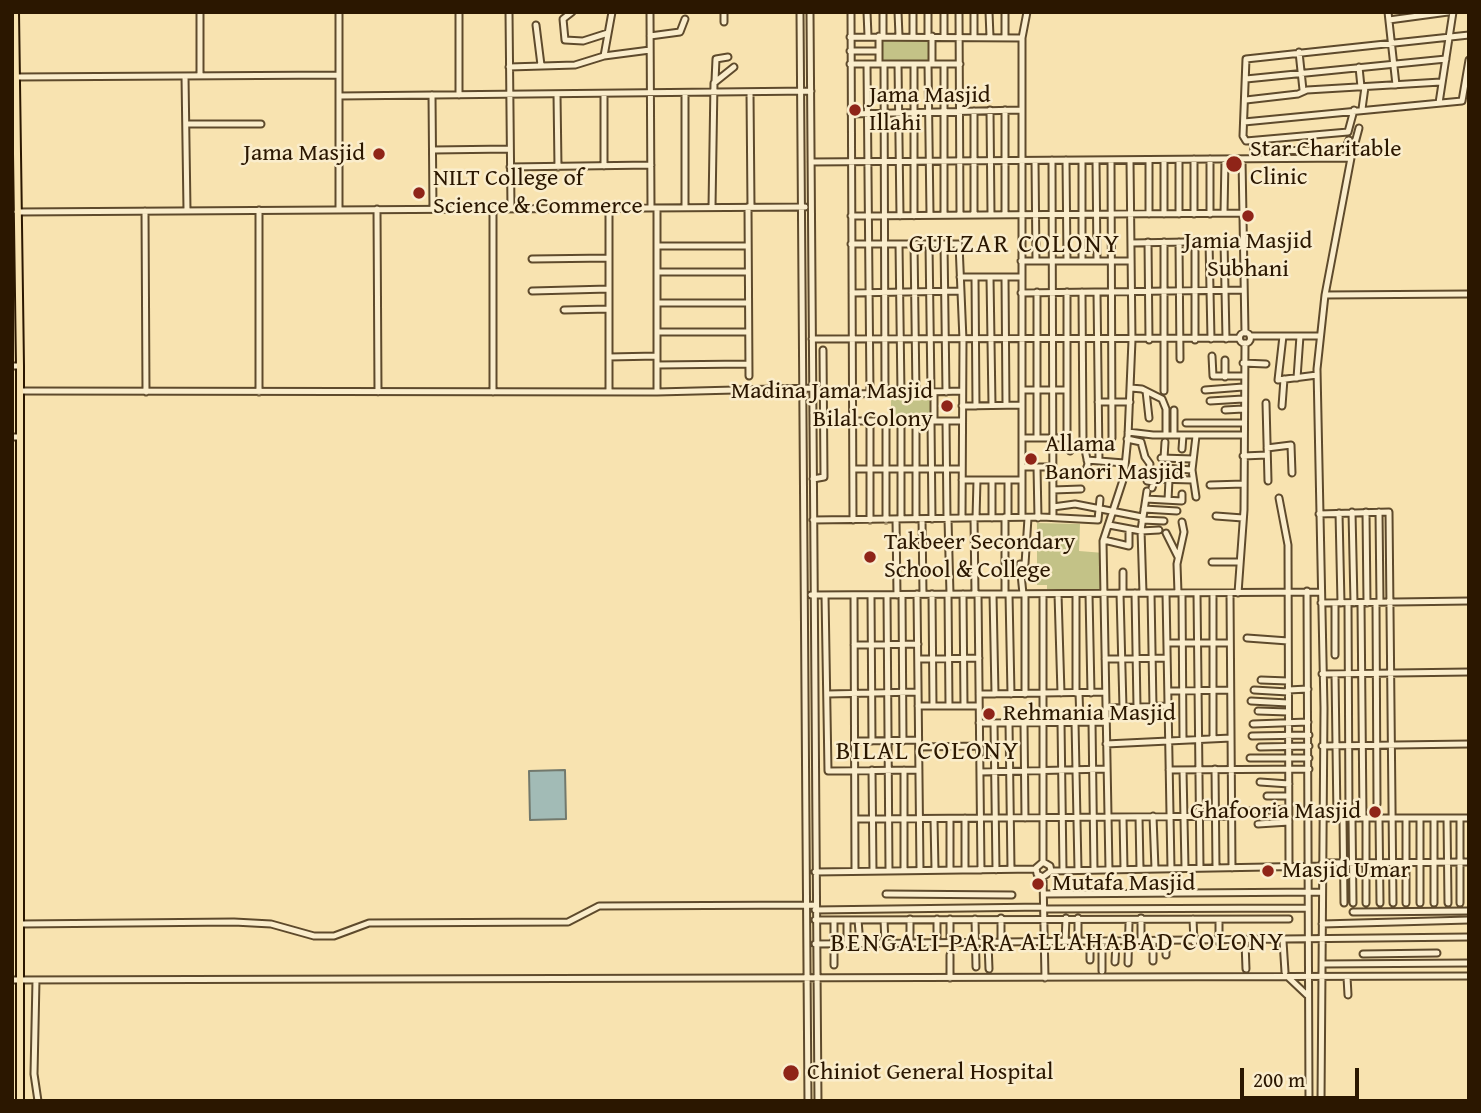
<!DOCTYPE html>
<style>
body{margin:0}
#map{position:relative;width:1481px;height:1113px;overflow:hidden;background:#f8e3b0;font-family:"Gentium Book Plus",serif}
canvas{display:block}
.frame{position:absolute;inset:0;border:14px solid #2b1700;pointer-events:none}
.scale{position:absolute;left:1240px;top:1068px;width:119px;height:32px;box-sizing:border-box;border:4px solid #2b1700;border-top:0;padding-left:9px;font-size:21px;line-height:24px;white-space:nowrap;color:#2b1700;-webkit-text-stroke:5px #faedcc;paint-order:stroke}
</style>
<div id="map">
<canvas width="1481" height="1113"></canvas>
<div class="frame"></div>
<div class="scale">200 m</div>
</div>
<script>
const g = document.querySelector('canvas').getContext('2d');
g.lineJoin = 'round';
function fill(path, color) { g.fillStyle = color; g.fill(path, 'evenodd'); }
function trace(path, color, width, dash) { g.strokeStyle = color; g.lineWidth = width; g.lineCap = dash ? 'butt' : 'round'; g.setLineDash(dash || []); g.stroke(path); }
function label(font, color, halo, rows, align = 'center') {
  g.font = font + ' "Gentium Book Plus",serif'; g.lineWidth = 5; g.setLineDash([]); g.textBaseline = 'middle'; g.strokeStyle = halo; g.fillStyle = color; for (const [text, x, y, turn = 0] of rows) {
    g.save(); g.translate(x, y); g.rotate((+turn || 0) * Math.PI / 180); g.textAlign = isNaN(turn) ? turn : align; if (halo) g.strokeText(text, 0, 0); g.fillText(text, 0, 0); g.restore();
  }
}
fill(new Path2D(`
 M931 38 930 62 882 61 881 39Z
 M931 392V421H891V393Z
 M1037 523 1080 524 1079 551 1104 553V590L1047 589V585H1037Z`), '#c3c287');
const water = new Path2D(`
 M565 770 566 819 530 820 529 771Z`);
fill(water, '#a2bbb6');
trace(water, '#72796d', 2);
const minor = new Path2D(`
 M200 12V76
 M339 12V75
 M459 12V95
 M509 12 511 209
 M572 12 563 19 565 40 583 41 608 33
 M650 12 651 208
 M800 12 808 1101
 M810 12 818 1101
 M851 12 853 520
 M867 12 868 36
 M898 12 899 36
 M913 12V36
 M928 12V36
 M959 12 960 215
 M974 12V36
 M989 12 990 37
 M1005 12V38
 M1388 12 1396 85
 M1389 20 1448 12
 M724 22V12
 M536 25 541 65
 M650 36 680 32 685 19
 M879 36V64
 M883 36V12
 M944 36V12
 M850 37 1022 38
 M850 51H879
 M1299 52 1303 90
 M604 56 612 12
 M850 64H960
 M867 64 870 393
 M884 64 885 393
 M898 64 900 216
 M914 64V216
 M928 64 930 215
 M932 64V36
 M944 64V215
 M509 67 575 65 604 56 650 50
 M1359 67 1361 87
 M185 76 187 210
 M17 77 339 75V96L811 91
 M1246 79 1446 59
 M715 81 716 59 728 57
 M750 92 751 207
 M685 93V208
 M557 94 558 167
 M432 95 433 209
 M339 96V210
 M1246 100 1298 94 1307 90 1441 82
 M1439 103 1453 12
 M1362 109 1365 87
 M990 110 991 215
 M1005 110V215
 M1354 110 1348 132 1246 141 1243 136 1246 59 1469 35
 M851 114 1021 110
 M1244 122 1462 101 1469 60
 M186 124H261
 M1253 142 1254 151 1341 150 1346 147 1349 140
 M433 150 510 149
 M1351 158 1359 128
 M1242 159 1245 333
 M1052 160 1053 517
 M1066 160 1067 261
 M1096 160 1097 261
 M1111 160 1112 438
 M1149 160V214
 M1164 160V214
 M1179 160V214
 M1035 161 1036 261
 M811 162 1351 158 1325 295 1317 369 1324 708 1321 1101
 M604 166V94
 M510 167 651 165
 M712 207 714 83 734 67
 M748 207 749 376
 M377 209 378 392
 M493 209V392
 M259 210V392
 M145 211 146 392
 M17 212 805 207
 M1224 213 1225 159
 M1194 214V159
 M1210 214V159
 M974 215V111
 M851 216 1243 213
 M1209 241 1211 339
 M1224 241 1226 339
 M1148 242 1149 340
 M1179 242 1180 359
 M1195 242V340
 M1131 243 1243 241
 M851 244H959L963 340 962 518
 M899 244 901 393
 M914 244 916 393
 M929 244 931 392
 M944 244 946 392
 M657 246H748
 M532 259 609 258
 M1021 261H1131
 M1082 261V160
 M657 272H748
 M960 277H1021
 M975 277 976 406
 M990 277 992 405
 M1005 277 1006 405
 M532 291 609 289
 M1037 292V438
 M1067 292V438L1070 451
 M1082 292 1083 440 1088 464 1084 475
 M1097 292 1099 461
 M852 293 960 291
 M1021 293 1243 290
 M1325 295 1469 294
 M657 303H748
 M564 310 609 309
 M657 332H748
 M1239.5 338a5.5 5.5 0 1 1 11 0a5.5 5.5 0 1 1-11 0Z
 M1250 336H1319
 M1283 336 1278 380 1317 375
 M812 339 1239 338
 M1212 356 1213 376H1243
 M609 357 657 356
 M1243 363 1266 364
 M657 365 748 364
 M12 366H20
 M1225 377V360
 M1297 378 1300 336
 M1131 388 1142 389 1162 399 1166 409V434
 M1022 390H1067
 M1205 390 1243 387
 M20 391 657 392 813 388
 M1146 391 1149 418
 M1164 391V242
 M609 392V208
 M657 392V208
 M934 392V421
 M853 394 962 391
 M1210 401 1243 399
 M1098 402H1130
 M1266 403 1268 481
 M962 406 1022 405
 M1282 406 1284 379
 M1225 410 1243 409
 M853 421H962
 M870 421V520
 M901 421V519
 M916 421V519
 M931 421 932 519
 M946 421 947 519
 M1186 423H1243
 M1128 432 1153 435H1243
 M1174 434V410
 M1196 436 1192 470 1196 497
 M12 437H20
 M1022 438H1067
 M1127 439 1141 442 1145 457 1150 464 1147 481 1154 482 1152 488
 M1267 448 1291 445 1292 473
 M1182 449 1183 435
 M1243 456 1267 455
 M1161 458 1193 459
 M1164 458 1165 442
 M1087 460 1124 463
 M1022 467H1053
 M1037 467 1038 518
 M1164 468 1192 470
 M853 469H962
 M813 479 824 477 823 350
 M1155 479 1193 480
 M962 480H1022
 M992 480V518
 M1008 480V517
 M1210 485 1244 484
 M1053 490 1081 489
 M1279 498 1288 545 1289 866
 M1146 499 1182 501V494
 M1168 500 1169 480
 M1053 507 1075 504 1142 517
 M1144 509 1177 511
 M1352 512 1354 603
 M1366 512 1367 603
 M1379 512 1380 602
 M1339 513 1341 603
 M1319 514 1389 512 1393 903
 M1216 516 1243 518
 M1022 517V38L1027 12
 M974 518 975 594
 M976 518 977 480
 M896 519 897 595
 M922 519 923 594
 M948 519 950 594
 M813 520 1042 517 1098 520 1100 499
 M886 520V421
 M1142 520 1164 521
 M1109 525 1141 531 1159 530
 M1166 533 1178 557
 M1104 540 1129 546V529
 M1212 562H1239
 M1123 572V593
 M1307 591 1309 1101
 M1120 593 1123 708
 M1135 593 1137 707
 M1143 593 1141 530 1147 491
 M1151 593 1153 707
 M1166 593 1171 869
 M1178 593 1177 564 1184 532 1182 522
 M1182 593 1183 739
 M1197 593 1200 868
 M1213 593V738
 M1230 593 1232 868
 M1238 593 1244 510 1245 343
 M917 594 920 870
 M932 594 933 706
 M948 594 949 706
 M963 594 964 706
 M978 594 981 870
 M993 594 995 694
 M1005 594V517
 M1009 594 1011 694
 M1023 594 1020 564H1025L1028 518
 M1043 594V862L1050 866 1051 871 1043 877 1037 874 1036 868 1043 862
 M1058 594 1061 693
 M1076 594V693
 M1089 594 1091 693
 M811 595 1320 592
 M825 595 828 771 919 770
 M854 595 855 871
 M871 595 872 741
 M887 595 889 871
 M902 595 903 741
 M1321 603 1469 601
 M1335 603V655
 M1348 603 1349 818
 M1361 603 1363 818
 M1376 603 1377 804
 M1247 638 1288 641
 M1167 643H1230
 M854 645 918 644
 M918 659 979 658
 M1105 659 1167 658
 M1322 674 1469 672
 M1335 674 1337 818
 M1261 680 1288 681
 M1254 690 1288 692
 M1288 690 1308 689
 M1168 691 1230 690
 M1079 693 1080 722
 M828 694 918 692
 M979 694 1105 692
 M1025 694V594
 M1251 701 1288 703
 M918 706H979
 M1106 708 1168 706
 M1258 711 1288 712
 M1061 722 1063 870
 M1075 722 1078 870
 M1092 722 1094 870
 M979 723 1106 722
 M994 723 996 870
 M1009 723 1011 869
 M1024 723 1025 818
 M1253 724 1308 722
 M1252 736 1309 735
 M855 741 918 740
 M1106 744 1231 738
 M1322 746 1469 744
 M919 747 979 746
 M1260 747 1309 746
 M1250 758H1309
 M1215 769 1216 868
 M872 770 873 871
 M904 770V870
 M1169 770 1309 769
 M1183 770 1185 868
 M980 772 1107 769
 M1260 782 1289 784
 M1267 796H1288
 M1250 811 1288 809
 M1153 816 1155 869
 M1123 817 1124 869
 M1139 817 1140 869
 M965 818V870
 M1322 818H1469
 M1343 818 1344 903
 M1352 818 1353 903
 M1366 818V903
 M1379 818 1380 903
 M1406 818V903
 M1420 818V903
 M1434 818V903
 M1447 818 1448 903
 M1460 818V903
 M855 819 1232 816
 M934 819 935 870
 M950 819V870
 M1258 824 1289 822
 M1322 863 1469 862
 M1109 870 1103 541 1124 477 1128 436 1132 340 1130 160
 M1051 871 1322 866
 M815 872 1036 869
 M1043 877 1045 978
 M886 894 1012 895
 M1044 894 1322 892
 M1044 909 1307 908
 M815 910 1044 907
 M1353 912 1469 911
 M910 919V944
 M937 919V943
 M950 919V943
 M975 919 976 967
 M1193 919 1194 942
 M815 920 1289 919
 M834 920V965
 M847 920V944
 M858 920 860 944
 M884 920 885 944
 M1219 920V942
 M21 924 234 922 271 924 314 936H334L369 923 568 922 599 906 815 905
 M1322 924 1469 920
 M1141 937V918
 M1283 941 1285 972
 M1153 942V961
 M1166 942V955
 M1245 942 1246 969
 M988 943 989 969
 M1001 943V918
 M1065 943 1066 918
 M1078 943V918
 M815 944 1469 937
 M1363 954 1437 953
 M950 955V978
 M1090 960V942
 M1115 962 1116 942
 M1128 963 1129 923
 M1322 964 1469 963
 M1102 971V942
 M1347 977 1348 995
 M1289 978 1307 995
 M12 980 1469 976
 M36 980 34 1074 38 1101`);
const major = new Path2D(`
 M15 12 20 366V1101`);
trace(minor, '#5e4a2c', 9);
trace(major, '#2b1700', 10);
trace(minor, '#faedcc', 5);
trace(major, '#f8e3b0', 6);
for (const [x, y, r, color] of [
 [855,110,7,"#8f2418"],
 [379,154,7,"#8f2418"],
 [1234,164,9,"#8f2418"],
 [419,193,7,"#8f2418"],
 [1248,216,7,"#8f2418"],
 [947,406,7,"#8f2418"],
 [1031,459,7,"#8f2418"],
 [870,557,7,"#8f2418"],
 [989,714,7,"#8f2418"],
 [1375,812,7,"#8f2418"],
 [1268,871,7,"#8f2418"],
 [1038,884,7,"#8f2418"],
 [791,1073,9,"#8f2418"]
]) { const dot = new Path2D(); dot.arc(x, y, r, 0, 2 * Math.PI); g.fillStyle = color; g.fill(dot); trace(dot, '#faedcc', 2.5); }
label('24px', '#2b1700', '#faedcc', [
 ["Jama Masjid",869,96],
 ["Illahi",869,124],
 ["Star Charitable",1250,150],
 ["Clinic",1250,178],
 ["Jama Masjid",365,154,"right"],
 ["NILT College of",433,179],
 ["Science & Commerce",433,207],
 ["Jamia Masjid",1248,242,"center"],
 ["Subhani",1248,270,"center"],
 ["Madina Jama Masjid",933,392,"right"],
 ["Bilal Colony",933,420,"right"],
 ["Allama",1045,445],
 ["Banori Masjid",1045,473],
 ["Takbeer Secondary",884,543],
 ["School & College",884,571],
 ["Rehmania Masjid",1003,714],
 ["Ghafooria Masjid",1361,812,"right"],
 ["Masjid Umar",1282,871],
 ["Mutafa Masjid",1052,884],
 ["Chiniot General Hospital",807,1073]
], 'left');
g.letterSpacing = '2px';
label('26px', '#2b1700', '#faedcc', [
 ["GULZAR COLONY",1015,245],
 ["BILAL COLONY",928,752],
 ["ALLAHABAD COLONY",1153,943],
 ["BENGALI PARA",923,944]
]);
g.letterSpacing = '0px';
</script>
